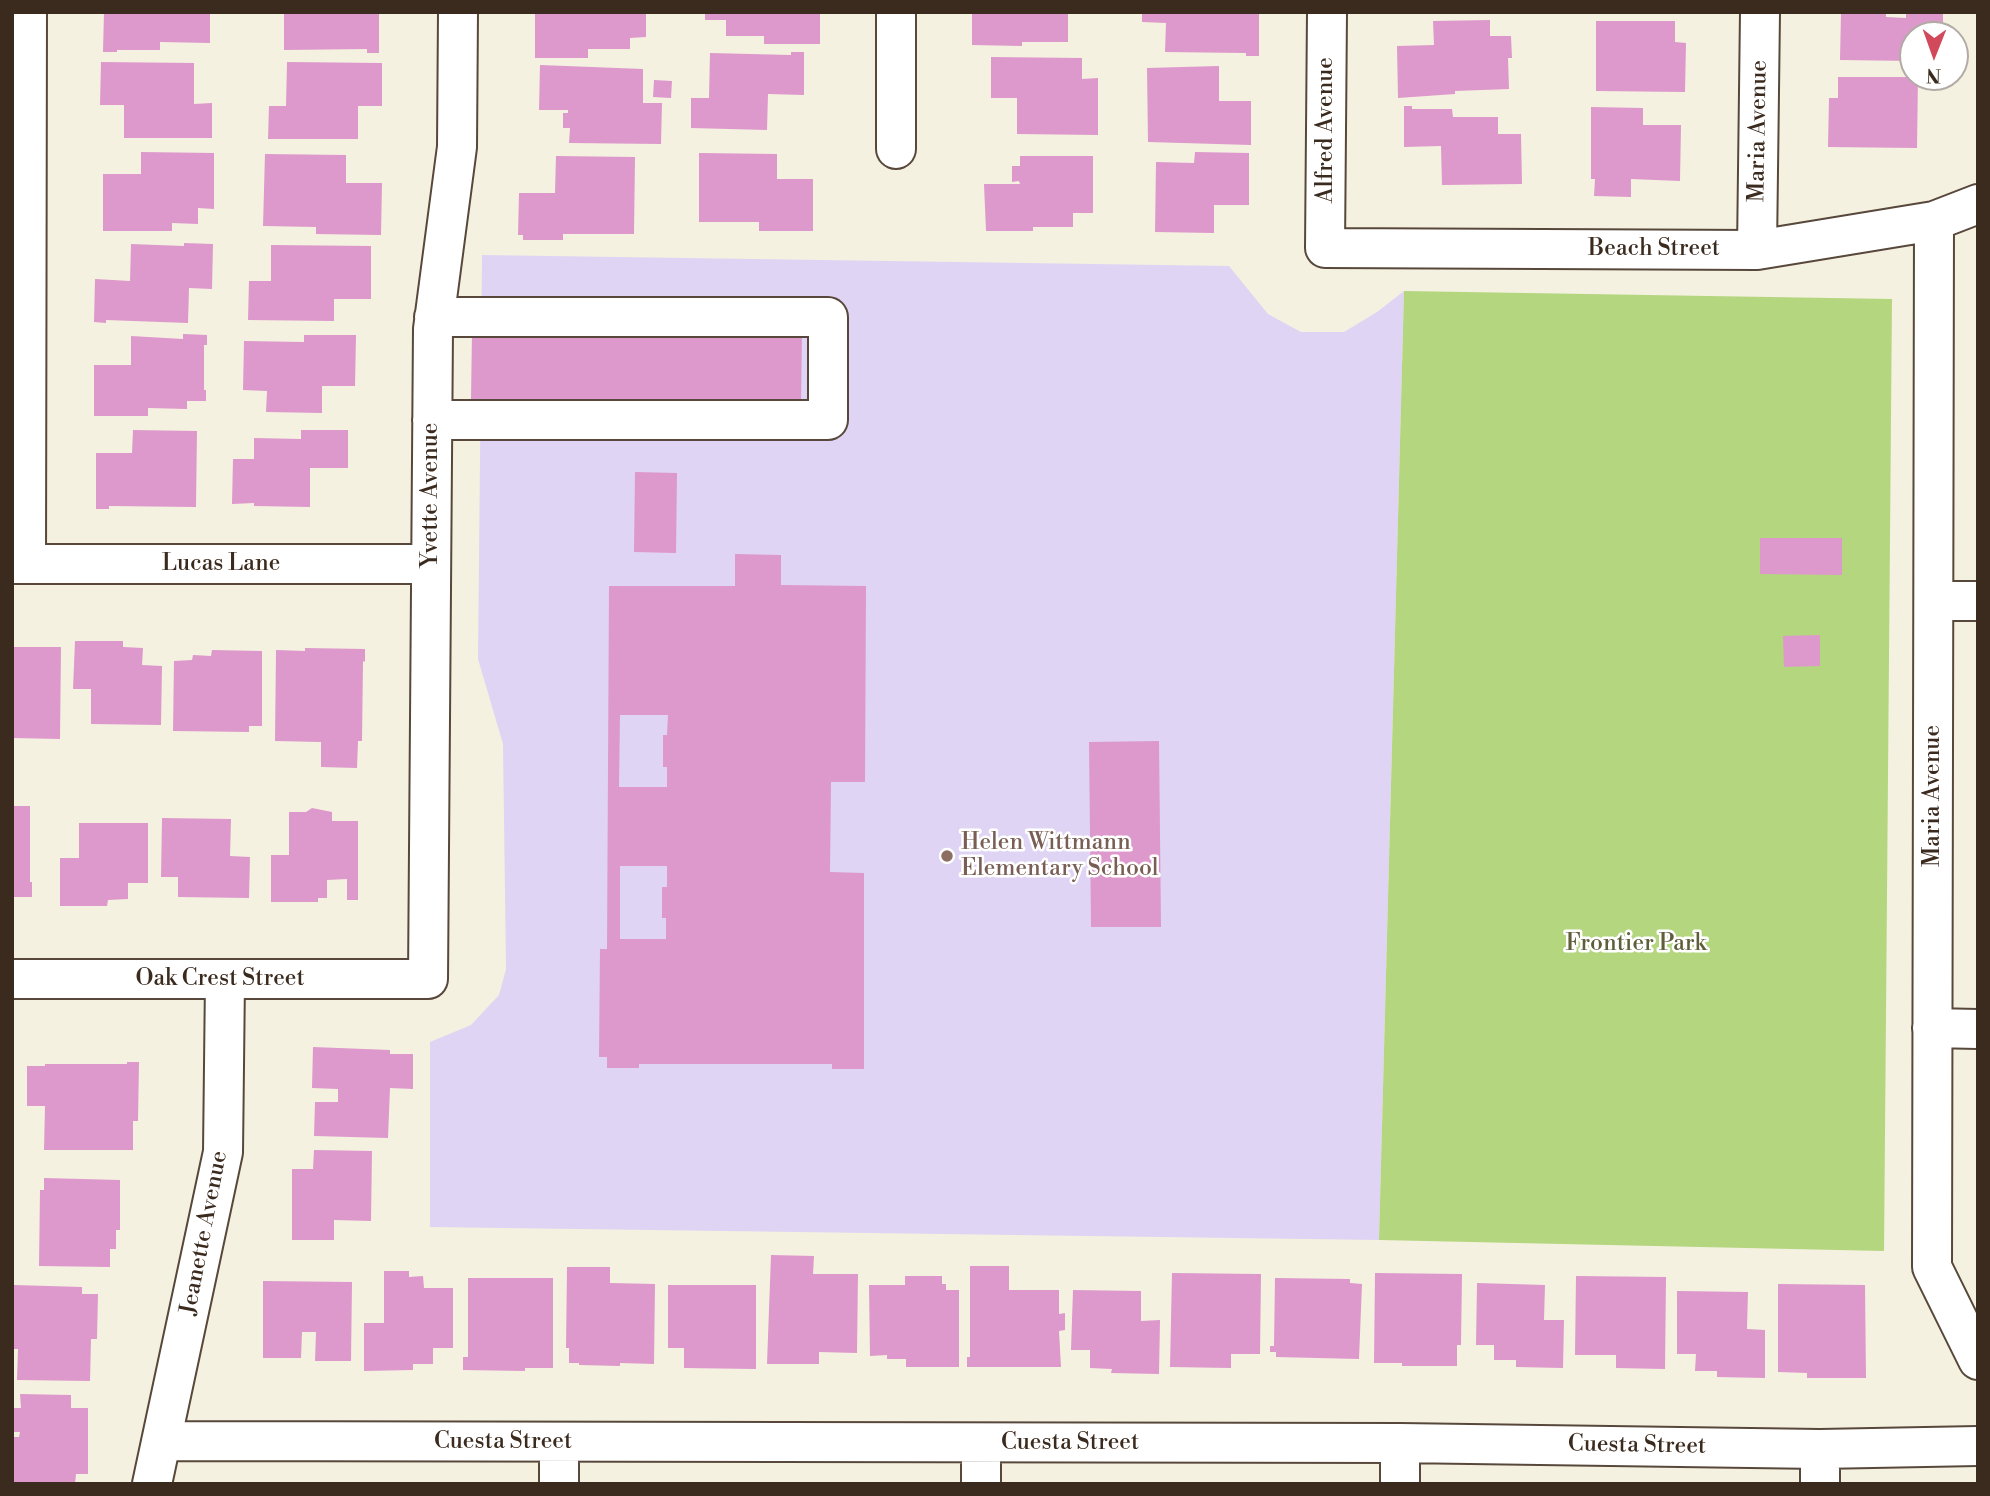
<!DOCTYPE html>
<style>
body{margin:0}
#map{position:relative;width:1990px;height:1496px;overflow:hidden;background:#f5f1e0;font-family:"Libre Bodoni",serif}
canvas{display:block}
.frame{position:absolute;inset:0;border:14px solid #3b2a1e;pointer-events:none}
.north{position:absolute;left:1899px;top:21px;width:70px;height:70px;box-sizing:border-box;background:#fff;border:2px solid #b1aaa5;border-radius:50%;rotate:181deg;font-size:19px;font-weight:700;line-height:28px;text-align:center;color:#3b2a1e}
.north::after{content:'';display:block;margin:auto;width:24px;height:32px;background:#d1495b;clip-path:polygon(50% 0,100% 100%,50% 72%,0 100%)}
</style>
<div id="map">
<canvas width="1990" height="1496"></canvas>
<div class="frame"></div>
<div class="north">N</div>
</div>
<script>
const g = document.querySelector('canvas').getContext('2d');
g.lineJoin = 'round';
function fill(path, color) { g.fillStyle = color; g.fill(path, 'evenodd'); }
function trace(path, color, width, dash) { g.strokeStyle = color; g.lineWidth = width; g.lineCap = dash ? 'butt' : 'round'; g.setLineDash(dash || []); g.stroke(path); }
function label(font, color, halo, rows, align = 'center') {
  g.font = font + ' "Libre Bodoni",serif'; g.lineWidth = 5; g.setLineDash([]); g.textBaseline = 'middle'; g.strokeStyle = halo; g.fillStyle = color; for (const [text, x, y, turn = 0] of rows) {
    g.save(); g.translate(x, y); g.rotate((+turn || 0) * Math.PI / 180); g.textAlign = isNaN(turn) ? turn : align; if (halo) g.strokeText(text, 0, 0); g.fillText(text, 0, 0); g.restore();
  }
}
fill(new Path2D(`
 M482 255 1229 266 1268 314 1301 332H1344L1377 312 1404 291 1379 1240 430 1227V1042L471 1025 499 995 506 969 503 744 478 659Z`), '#e0d4f4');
fill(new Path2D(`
 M1404 291 1892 299 1884 1251 1379 1240Z`), '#b4d67f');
fill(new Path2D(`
 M104 12H210V43L160 42V50H117V52H103Z
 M284 12H379V53H367V49L284 50Z
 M535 12H646V37L630 38V49H588V58H535Z
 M705 12H820V44H764V36H726V20H705Z
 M972 12H1068V42H1022V46L972 45Z
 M1142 12 1259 14V56H1246V53L1165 52 1166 23 1142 22Z
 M1841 12H1886V17L1906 18V12H1943V35H1913V61L1840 60Z
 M1490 20V36H1511L1512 58H1508L1509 89 1455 91V94L1398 98 1397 46 1434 45 1433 21Z
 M1596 21H1675V42L1686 43 1685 92 1596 91Z
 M791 52H804V95L768 94 767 130 691 128V98H709L710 53 791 55Z
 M991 57 1082 58V79L1098 78V135L1017 134V98H991Z
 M101 62 194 63V104L212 103V138H124V105H100Z
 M287 62 382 63V106H358V139H268L269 106H286Z
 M540 65 643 69V103H662L661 144 569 143 570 128H563V113H568V110H539Z
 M1219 66V101H1251V145L1148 142 1147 68Z
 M1838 77H1918L1917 148 1828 147 1829 98H1838Z
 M654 80 672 81 671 98 653 97Z
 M1404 106H1412V109H1452L1453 117H1498V134H1521L1522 184 1442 185 1441 146 1404 147Z
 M1591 107 1643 108V125H1681L1680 181 1631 179V197L1594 196 1595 179H1591Z
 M141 152 214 153V209L198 208V224L172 223V231H103V174H141Z
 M1195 152 1249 153V205H1214V233L1155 232 1156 162 1194 163Z
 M699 153 777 154V179H813V231H759V222H699Z
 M265 154 346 155V183H382L381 235 316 234V227L263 226Z
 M556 156 635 157 634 234H563V240H523V235H518L519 193H555Z
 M1020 156H1093V213H1073V227H1033V231H986L984 184H1020L1019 181 1012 182V166H1020Z
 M184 243 213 244 212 289 189 288 188 323 106 320V323L94 322 95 279 130 281 131 244 184 246Z
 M271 245 371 246V299H334V321L248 320 249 281H271Z
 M472 331 802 334 801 403 471 399Z
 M183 334 207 335V345H204V390H206V401H187V409L148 408V416H94V365H131V336L183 339Z
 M304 335H356L355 386H322V413L266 412 267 391 243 390 244 341 304 342Z
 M133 430 197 431 196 507 109 506V509H96V453H132Z
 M301 430H348V468H310V507L254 506V503L232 504 233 459H254V438L301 439Z
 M635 472 677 473 676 553 634 552Z
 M1760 538H1842V575L1760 574Z
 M735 554 781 555V585L866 586 865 782H831L830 872 864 873V1069H832V1064H639V1068H607V1057H599L600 949H607L609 586H735ZM620 715H668L667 735H663V767H667V787H619ZM620 866H667V887H662V918H666V939H620Z
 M1820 635V666L1784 667 1783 636Z
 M75 641H123V647L143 648 142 665 162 666 161 725 91 724V689H73Z
 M13 647H61L60 739 12 738Z
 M305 648 365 649V662L363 661 362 741H358L357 768 321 767V742L275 741 276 650 305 651Z
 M212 650 262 651V726H249V732L173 731 174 661 192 660 193 655 211 656Z
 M1159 741 1161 927H1091L1089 742Z
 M12 806H30V882H32V897H12Z
 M312 808 332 812V821H358V900H347V879L327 880V898H318V902H271V855H289V812H306Z
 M162 818 231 819 230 856 250 857 249 898 178 897V877H161Z
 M79 823H148V883H128V899L108 900 107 906H60V858H79Z
 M313 1047 390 1050V1054H413V1089L390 1088 388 1138 314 1136 315 1102H338V1089L312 1088Z
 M127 1062H139L138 1121H133V1150H44L45 1106H27V1066H45V1064H127Z
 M314 1150 372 1151 371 1221 334 1220V1240H292V1169H313Z
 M44 1178 120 1180V1230H116V1249H110V1267L39 1266 40 1190H44Z
 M771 1255 814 1256 813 1274H858L857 1353 819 1352V1364H767Z
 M970 1266H1009V1290H1059V1314L1065 1313V1330L1059 1331 1061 1367H967V1357H970Z
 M567 1267H610V1283L655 1284 654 1364 620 1363V1366L579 1365V1363H569V1348H566Z
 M384 1271H409V1277L423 1276 424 1288H453V1348H433V1364H413V1370L364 1371V1323H384Z
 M1172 1273 1261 1274 1260 1354H1231V1368L1170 1367Z
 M1375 1273 1462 1274 1461 1345H1457V1366H1402V1363H1374Z
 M905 1276H942V1284H946V1290H959V1367H906V1359H887V1355L870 1356 869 1285H905Z
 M1576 1276 1666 1277 1665 1369 1616 1368V1355H1575Z
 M468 1278H553V1368H525V1371L463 1370V1357H468Z
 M1275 1278 1350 1279V1283L1362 1284 1359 1359 1276 1357V1352H1270V1346H1274Z
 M263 1281 352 1282 351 1361H315L316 1332H302L301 1358H263Z
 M1477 1283 1545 1285 1544 1320H1564L1563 1368 1516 1367V1360H1494V1345H1476Z
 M1778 1284 1865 1285 1866 1378H1807V1373L1778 1372Z
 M14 1285 82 1287V1294H98L97 1339H91L90 1381 17 1380 18 1349H12Z
 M668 1285H756V1369L684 1368V1348H668Z
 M1073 1290 1141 1291V1321L1160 1320 1159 1374 1111 1373 1112 1369 1090 1368V1350H1071Z
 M1677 1291 1748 1292 1747 1329 1765 1330V1378L1717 1377V1371H1695L1696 1354H1677Z
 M20 1394 71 1395V1408H88V1474H76L75 1484H12V1437H19L20 1432H12V1408H21Z`), '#dd98cc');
const minor = new Path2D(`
 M1327 12 1325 248 1757 250 1934 221 1978 204
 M896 149V12
 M1934 221 1932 1267 1978 1360
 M1757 250 1760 12
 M432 420H828V317H434
 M12 564H431
 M26 564 27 12
 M1935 601H1978
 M12 979H428L433 329 457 147 458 12
 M1932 1028 1978 1029
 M162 1441 1400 1443 1820 1449 1978 1446
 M152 1484 223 1152 225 979
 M559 1484V1442
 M981 1484V1443
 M1400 1484V1443
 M1820 1484V1449`);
trace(minor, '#57483b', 42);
trace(minor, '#fff', 38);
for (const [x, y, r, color] of [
 [947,856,7,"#8d6e63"]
]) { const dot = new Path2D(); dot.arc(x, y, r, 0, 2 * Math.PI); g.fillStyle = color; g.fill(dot); trace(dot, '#fff', 2.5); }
label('23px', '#3b2a1e', '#fff', [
 ["Alfred Avenue",1326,130,-90],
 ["Maria Avenue",1759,131,-89],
 ["Beach Street",1654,249],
 ["Yvette Avenue",431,495,-90],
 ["Lucas Lane",221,564],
 ["Maria Avenue",1933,796,-90],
 ["Oak Crest Street",220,979],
 ["Jeanette Avenue",205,1233,-79],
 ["Cuesta Street",503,1442],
 ["Cuesta Street",1070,1443],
 ["Cuesta Street",1637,1446,1]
]);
label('23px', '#785e54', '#fff', [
 ["Helen Wittmann",961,843],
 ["Elementary School",961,869]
], 'left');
label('23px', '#5f5e3b', '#fff', [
 ["Frontier Park",1636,944]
]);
</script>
